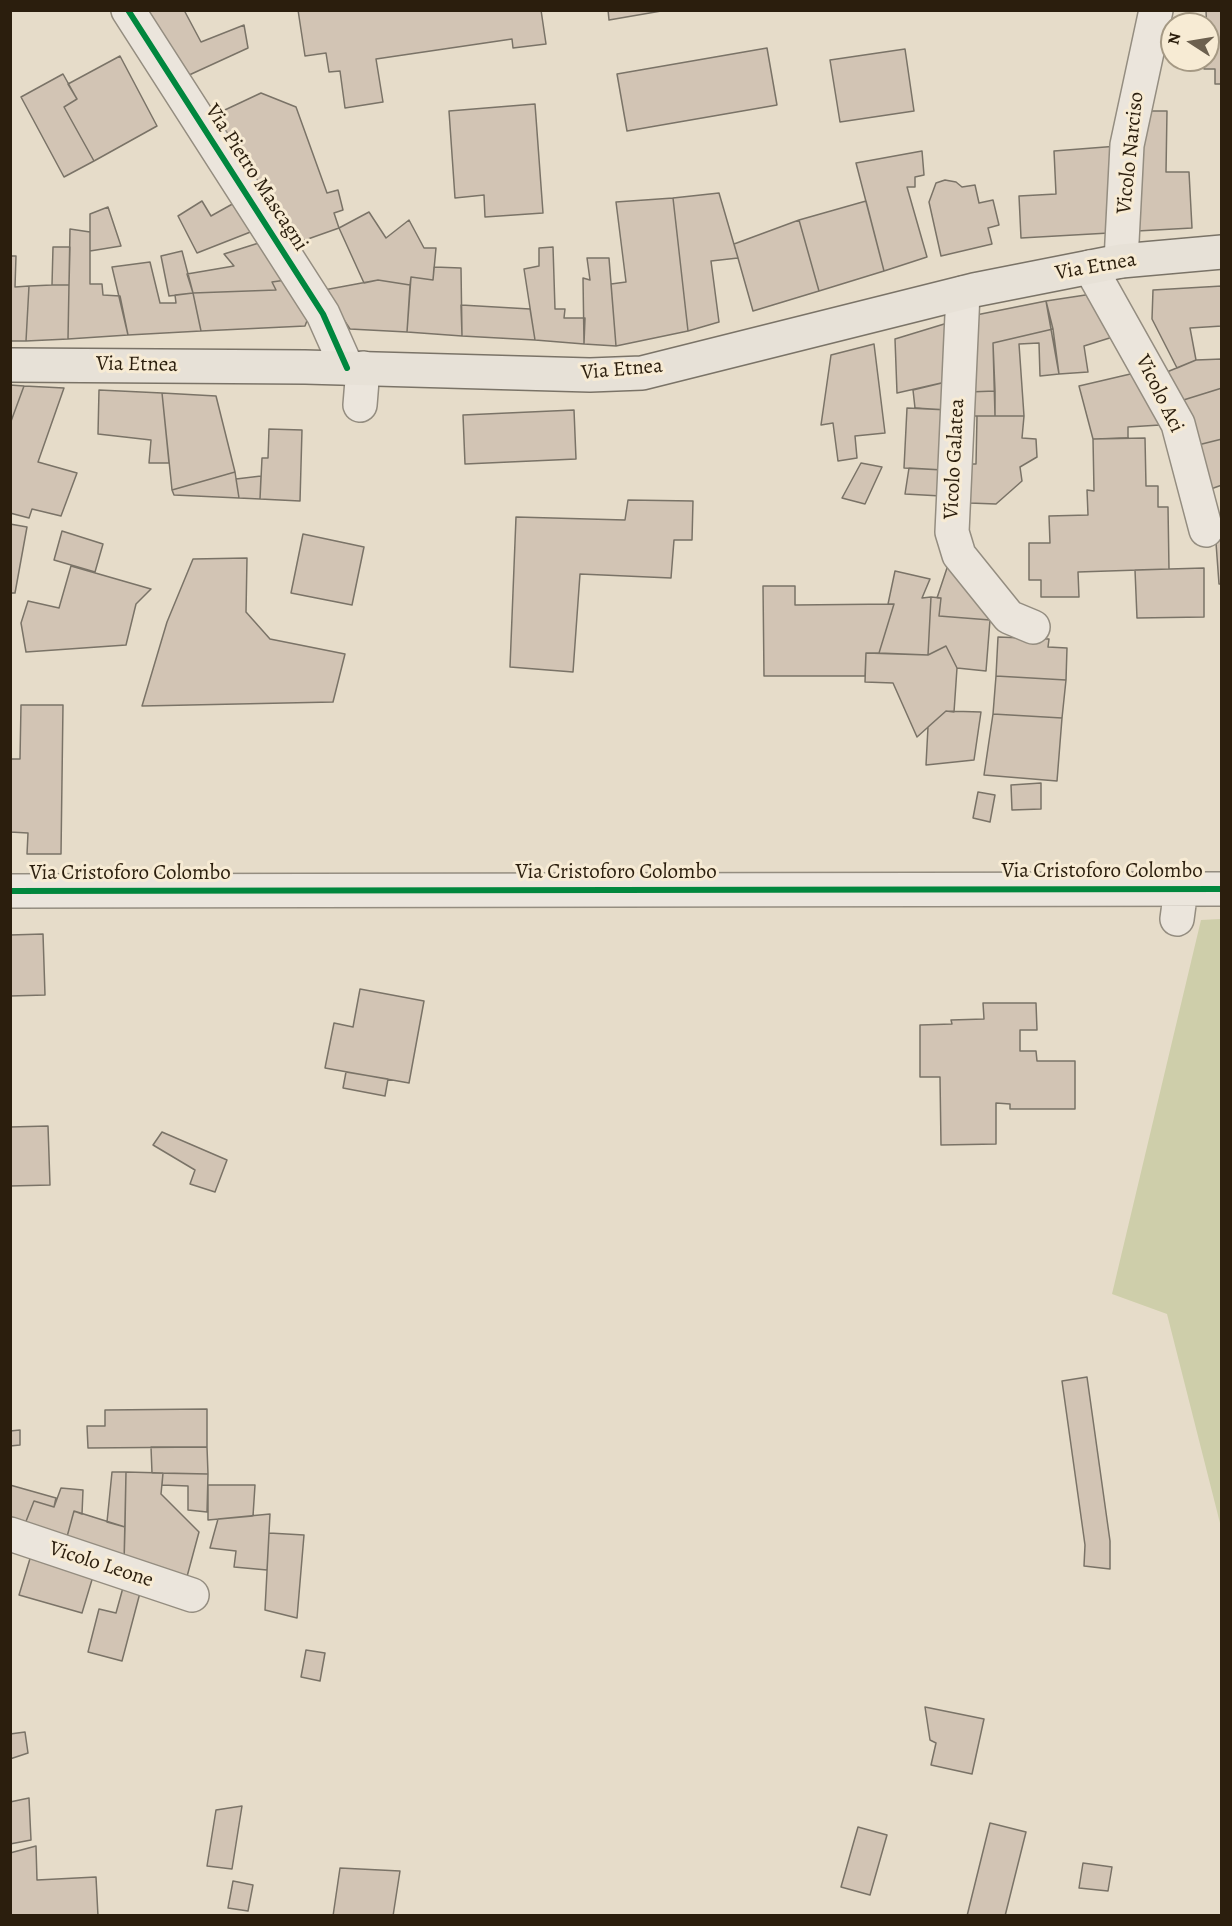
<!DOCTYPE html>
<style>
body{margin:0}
#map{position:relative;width:1232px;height:1926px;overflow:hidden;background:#e6dcc9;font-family:Alegreya,serif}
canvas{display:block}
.frame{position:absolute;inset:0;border:12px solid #2b1e0d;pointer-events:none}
.north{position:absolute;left:1160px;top:12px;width:60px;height:60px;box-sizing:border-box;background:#f7ebd4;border:2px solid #a59984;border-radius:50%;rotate:282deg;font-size:16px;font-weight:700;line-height:24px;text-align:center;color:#2b1e0d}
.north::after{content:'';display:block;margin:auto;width:21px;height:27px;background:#6c604f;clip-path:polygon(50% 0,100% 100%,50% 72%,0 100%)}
</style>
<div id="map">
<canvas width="1232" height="1926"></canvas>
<div class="frame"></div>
<div class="north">N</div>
</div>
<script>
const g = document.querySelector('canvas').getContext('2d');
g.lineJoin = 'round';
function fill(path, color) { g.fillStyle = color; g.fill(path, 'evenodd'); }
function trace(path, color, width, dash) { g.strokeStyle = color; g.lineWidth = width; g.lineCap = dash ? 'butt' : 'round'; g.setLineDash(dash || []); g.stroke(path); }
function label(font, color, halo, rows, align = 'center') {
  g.font = font + ' Alegreya,serif'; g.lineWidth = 6; g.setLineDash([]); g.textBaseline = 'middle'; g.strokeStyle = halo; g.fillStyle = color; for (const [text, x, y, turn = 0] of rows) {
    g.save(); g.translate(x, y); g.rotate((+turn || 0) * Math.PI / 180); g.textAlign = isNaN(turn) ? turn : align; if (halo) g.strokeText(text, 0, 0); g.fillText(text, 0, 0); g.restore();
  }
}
fill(new Path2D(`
 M1221 919H1222L1221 1527 1167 1314 1112 1294 1201 920Z`), '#ceceaa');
const building = new Path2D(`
 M148 10H184L201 42 244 25 248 48 187 76Z
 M298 10H541L546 44 513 48 512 39 376 59 383 102 345 108 340 71 329 72 326 53 305 56Z
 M608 10H667L609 20Z
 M1206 10H1222V84H1215V69H1204V60H1208Z
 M767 48 777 105 627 131 617 74Z
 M905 49 914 111 840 122 830 60Z
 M120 56 157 126 94 161 64 107 77 99 68 84Z
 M63 74 77 99 64 107 94 161 64 177 21 97Z
 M261 93 296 107 327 193 338 190 343 210 334 213 339 228 291 245 212 116Z
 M535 104 543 213 485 217 484 195 455 198 449 111Z
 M1144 111H1167L1166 172H1189L1192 228 1137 231Z
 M1118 146 1109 233 1021 238 1019 196 1056 194 1054 151Z
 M922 151 924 175 915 177V187H907L927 257 884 271 856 163Z
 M945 180 956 182 962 187 975 185 979 203 993 200 999 225 988 228 992 244 941 256 929 202 936 183Z
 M719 193 738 258 711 261 719 322 688 331 673 198Z
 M673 198 688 331 616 346 611 284 626 282 616 202Z
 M202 201 211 216 236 202 253 231 197 253 178 216Z
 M866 201 884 271 819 291 799 220Z
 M108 207 121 246 90 251V214Z
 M369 212 386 238 409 220 424 248H436L433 280 411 277 410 285 378 280 364 283 339 228Z
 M799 220 819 291 753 311 734 244Z
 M70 229 90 232V284H102L103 295 120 296 128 335 68 339Z
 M265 241 286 280 272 282 276 290 193 293 187 274 234 266 224 254Z
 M53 247H70L69 285H52Z
 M553 247 555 309H565L564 318H585L584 344 535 340 524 269 539 266V248Z
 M182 251 193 293 169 296 161 256Z
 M10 256H16L15 287 29 286 26 341H10Z
 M587 258H609L616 346 584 344 583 278 590 280Z
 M150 262 160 303H176L175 295 193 293 201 331 128 335 112 267Z
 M434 267 461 268 462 336 407 332 411 277 433 280Z
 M286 280 308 318 305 326 201 331 193 293 276 290 272 282Z
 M378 280 410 285 407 332 350 329 324 290Z
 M52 285H69L68 339 26 341 29 286Z
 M1222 286V326L1190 328 1196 360 1177 368 1152 319 1153 290Z
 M1092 294 1116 336 1084 346 1088 372 1059 374 1046 301Z
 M1046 301 1053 329 993 343 995 391 968 392 966 317Z
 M461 305 530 309 535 340 462 336Z
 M954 321 950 381 897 393 895 339Z
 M1053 329 1059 374 1040 376 1039 343 1019 344 1024 416H995L993 343Z
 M874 344 885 433 855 436 857 458 838 461 833 423 821 425 831 355Z
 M1222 359V388L1177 402 1162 374 1196 360Z
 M1139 372 1160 425 1128 427V438L1093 439 1079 386Z
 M950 381 948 410 915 408 913 390Z
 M10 385 24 386 10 424Z
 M24 386 64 388 38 462 77 473 61 516 32 509 29 518 10 513V424Z
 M1222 388V439L1194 446 1177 402Z
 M99 390 162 393 169 463H149L151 440 98 434Z
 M995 391V416H968V392Z
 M162 393 216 396 235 472 172 490Z
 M907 408 948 410 943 470 904 468Z
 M574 410 576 459 465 464 463 415Z
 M977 416H1024L1022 438 1036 439 1037 457 1020 467 1022 481 996 504 969 503 970 464H976Z
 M269 429 302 430 300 501 260 499 262 458H268Z
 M1145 438 1146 486H1158V507H1168L1169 569 1078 572 1079 597H1041V580H1029V543H1050L1049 516 1088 515 1087 490 1094 491 1093 439Z
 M1222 439V485L1208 490 1194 446Z
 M861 463 882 467 865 504 842 498Z
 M909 468 943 470 941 496 905 494Z
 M235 472 239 498 174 495 172 490Z
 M261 476 260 499 239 498 236 479Z
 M628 500 693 501 692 540H674L671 578 580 574 573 672 510 667 516 517 625 520Z
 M10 524 27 527 15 593H10Z
 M1215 529 1222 530V584H1219Z
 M62 531 103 544 95 572 54 560Z
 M303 534 364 547 352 605 291 593Z
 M247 558 246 612 270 639 345 654 333 702 142 706 167 622 193 559Z
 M948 565 991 603 990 620 939 616 941 598H937Z
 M71 566 151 589 136 604 126 645 26 652 21 623 28 601 59 608Z
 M1204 568V617L1137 618 1135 570Z
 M895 571 930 579 922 598 931 597 928 655 879 653 894 604H888Z
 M763 586H795V605L894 604 879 653H866L865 676H764Z
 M931 597 941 598 939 616 990 620 986 671 957 668 946 646 928 655Z
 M998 637 1049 639 1048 647 1067 648 1066 680 996 676Z
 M946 646 957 668 954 712 946 711 917 737 893 683 865 682 866 653 928 655Z
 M996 676 1066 680 1062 718 993 714Z
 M21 705H63L61 854H27L28 833 10 832V759H20Z
 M946 711 981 712 974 760 926 765 928 727Z
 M993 714 1062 718 1057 781 984 775Z
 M1041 783V809L1012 810 1011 785Z
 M978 792 995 795 990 822 973 818Z
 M43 934 45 995 10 996V935Z
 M360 989 424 1001 409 1083 325 1068 334 1023 353 1027Z
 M983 1003H1036L1037 1030H1020V1051H1036L1037 1061H1075V1109H1010V1104L996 1103V1144L941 1145 940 1077H920V1025L952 1024 951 1020 984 1019Z
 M346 1072 388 1079 385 1096 343 1088Z
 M48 1126 50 1185 10 1186V1127Z
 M162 1132 227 1160 215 1192 190 1184 195 1170 153 1145Z
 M1087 1377 1110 1541V1569L1084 1566 1085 1545 1062 1381Z
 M207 1409V1447L88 1448 87 1426H105V1410Z
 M20 1430V1445L10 1446V1431Z
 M151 1447H207L208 1474 152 1473Z
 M112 1472H126L125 1527 107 1522Z
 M126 1472 163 1473 161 1494 199 1532 185 1584 124 1563Z
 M163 1473 208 1474 207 1512 188 1510V1486L162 1485Z
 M10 1485 56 1498 54 1507 34 1501 23 1529 10 1525Z
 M208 1485H255L253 1516 208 1520Z
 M61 1488 83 1490 82 1514 74 1511 65 1544 23 1529 34 1501 54 1507Z
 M74 1511 125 1527 124 1563 65 1544Z
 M270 1514 267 1570 234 1567 236 1551 210 1548 218 1519Z
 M269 1533 304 1535 297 1618 265 1610Z
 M32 1552 94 1573 82 1613 19 1595Z
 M124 1584 141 1589 122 1661 88 1652 99 1609 116 1613Z
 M306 1650 325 1653 320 1681 301 1677Z
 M925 1707 984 1719 972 1774 931 1765 936 1743 930 1740Z
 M25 1732 28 1753 10 1759V1734Z
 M29 1798 31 1840 10 1844V1802Z
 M242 1806 232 1869 207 1866 216 1810Z
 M990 1823 1026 1832 1005 1916H967Z
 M858 1827 887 1835 870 1895 841 1887Z
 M36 1846 37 1880 96 1877 98 1916H10V1853Z
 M1083 1863 1112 1867 1108 1891 1079 1888Z
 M340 1868 400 1871 393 1916H333Z
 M233 1881 253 1885 248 1911 228 1908Z`);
fill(building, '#d2c4b4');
trace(building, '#7a7367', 1.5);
const minor = new Path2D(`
 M128 10 323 314 347 368
 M1121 261 1127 145 1156 10
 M1090 267 1178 424 1206 530
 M963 293 952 532 959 555 1009 617 1033 627
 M360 405 363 368
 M10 891 1222 889
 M1177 919 1181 889
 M10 1534 192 1595`);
const major = new Path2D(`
 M10 365 305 367 590 375 642 373 974 290 1121 261 1222 252`);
trace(minor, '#948d80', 36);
trace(major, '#7a7367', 36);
trace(minor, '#ebe5dc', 33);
trace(major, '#e7e1d7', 33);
trace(new Path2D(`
 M128 10 323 314 347 368
 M10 891 1222 889`), '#00873e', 6);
label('21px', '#2b1e0d', '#f7ebd4', [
 ["Vicolo Narciso",1131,153,-84],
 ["Via Pietro Mascagni",256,178,57],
 ["Via Etnea",1096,267,-10],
 ["Via Etnea",137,365,1],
 ["Via Etnea",622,370,-5],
 ["Vicolo Aci",1159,394,64],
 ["Vicolo Galatea",955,459,-87],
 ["Via Cristoforo Colombo",1102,872],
 ["Via Cristoforo Colombo",616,873],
 ["Via Cristoforo Colombo",130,874],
 ["Vicolo Leone",101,1565,18]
]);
</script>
